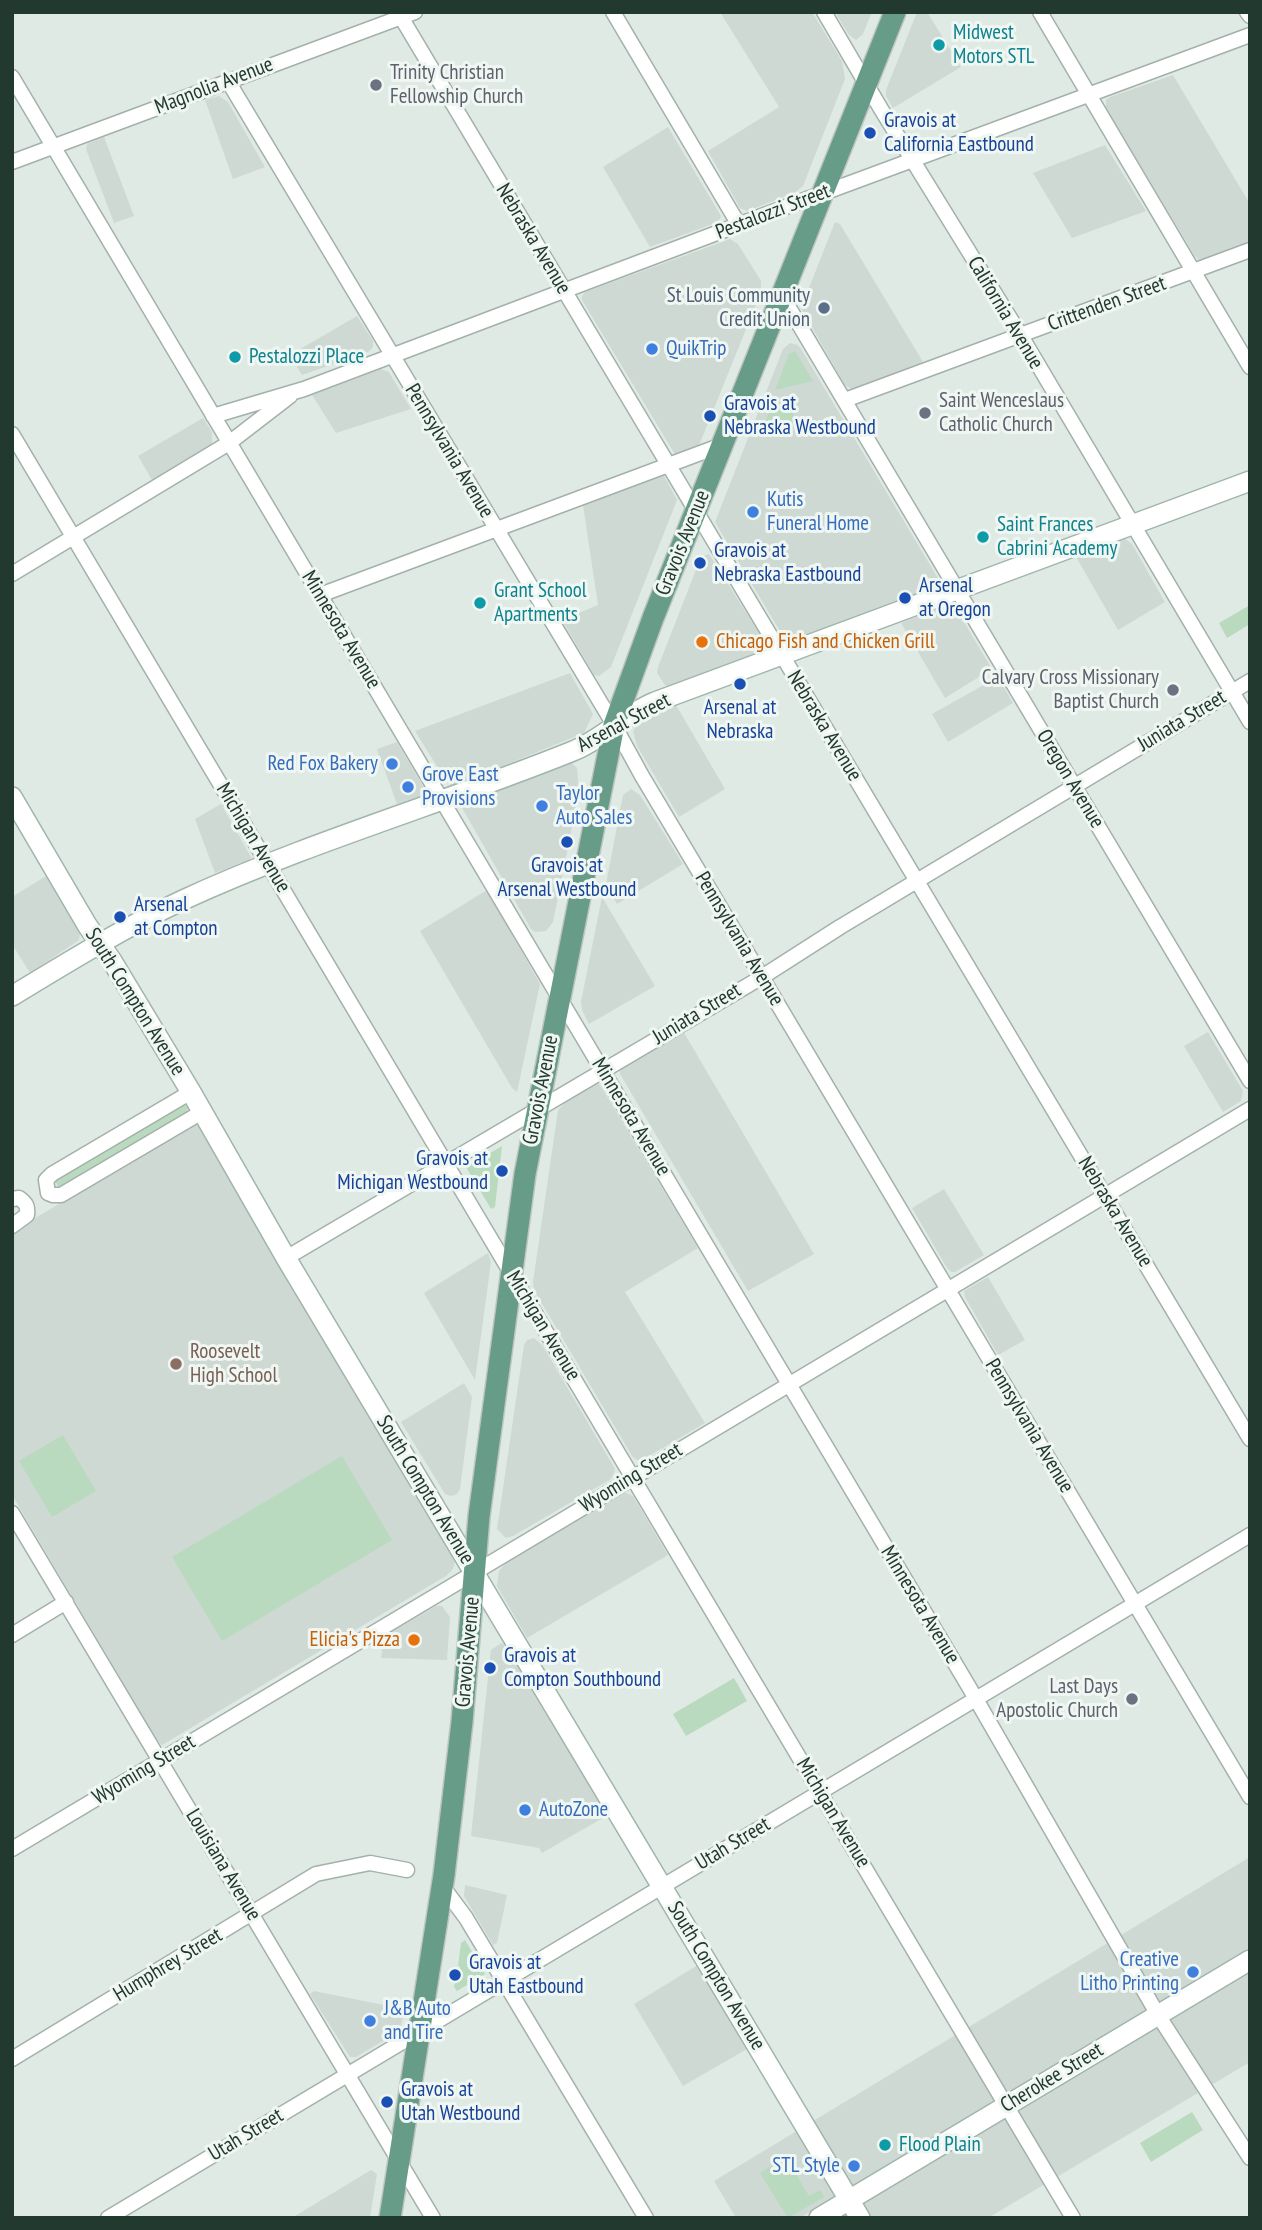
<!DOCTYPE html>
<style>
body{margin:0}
#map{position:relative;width:1262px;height:2230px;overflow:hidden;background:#e0eae4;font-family:"PT Sans Narrow",sans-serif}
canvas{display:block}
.frame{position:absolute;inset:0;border:14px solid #223930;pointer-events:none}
</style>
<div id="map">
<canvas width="1262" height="2230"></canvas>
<div class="frame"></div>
</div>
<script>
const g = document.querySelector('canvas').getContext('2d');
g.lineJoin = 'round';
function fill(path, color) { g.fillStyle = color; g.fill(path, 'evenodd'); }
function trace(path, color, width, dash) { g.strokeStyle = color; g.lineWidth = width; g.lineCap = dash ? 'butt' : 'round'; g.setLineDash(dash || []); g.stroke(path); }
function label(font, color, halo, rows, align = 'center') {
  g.font = font + ' "PT Sans Narrow",sans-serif'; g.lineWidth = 6; g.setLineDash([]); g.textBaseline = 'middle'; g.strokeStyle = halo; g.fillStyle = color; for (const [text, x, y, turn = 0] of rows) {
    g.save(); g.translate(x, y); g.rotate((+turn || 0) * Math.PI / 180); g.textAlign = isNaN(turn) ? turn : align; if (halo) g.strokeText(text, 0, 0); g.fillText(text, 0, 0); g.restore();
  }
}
fill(new Path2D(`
 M720 12H812L842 61 845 79 803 186 794 193 747 211 740 208 708 151 779 107Z
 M835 12H872L863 34 856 40 849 35Z
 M917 12H927L961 67 893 108 886 96V90Z
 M1173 75 1250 204V243L1203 261 1199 260 1194 255 1106 108V100L1110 97Z
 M219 96 228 102 265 167 233 179 205 100Z
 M668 127 721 216 718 222 650 247 603 167Z
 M104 137 134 216 114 223 86 149 87 144Z
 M1105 145 1146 211 1072 238 1033 173Z
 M835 222 840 224 923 362 922 364 855 391 845 385 801 308Z
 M730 239 738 244 761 281V292L698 448 676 456 582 300V296L585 292Z
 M357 316 373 341V347L370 351 302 375 290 355Z
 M790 343 798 345 801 349 942 585 789 642 784 638 715 522 783 349Z
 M381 369 389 372 411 409 336 433 312 395Z
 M203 418 212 432V444L152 480 138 456Z
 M661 475 664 476 677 500 611 667 599 676 594 675 562 620 598 605 583 505Z
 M1124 538 1132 544 1165 602 1118 630 1075 555Z
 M709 554 766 644V648L762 652 670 687 665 685 657 673 658 667 701 557Z
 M945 605 955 607 992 669 945 698 901 623Z
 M570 673 593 714 584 733 456 785H451L446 781 415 731Z
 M998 677 1013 703 948 742 932 714Z
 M676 705 725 789 679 817 637 746 633 731 642 718Z
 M397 742 426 791 423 795 397 804 377 749Z
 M565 763H572L577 768 579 792 553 922 546 931 535 932 531 929 461 806 465 802Z
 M631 789 640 795 683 864 617 904 606 884 623 795Z
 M221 804 251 857 249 860 215 873 195 819Z
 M46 876 80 934 79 940 30 973 12 944V897Z
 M487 890 540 984 517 1092 512 1088 420 931Z
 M602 897 655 986 589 1024 582 1010 581 1002Z
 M683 1031 814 1254 748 1291 620 1074V1069L624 1065Z
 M1208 1032 1243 1091 1241 1101 1223 1112 1184 1046Z
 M594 1084H599L602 1088 698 1248 625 1292 705 1423 644 1459 637 1460 632 1456 534 1290 533 1282 558 1110 568 1100Z
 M194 1123 198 1126 452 1551 455 1560 453 1569 446 1576 162 1745 157 1740 12 1495V1232Z
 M944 1189 984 1255 955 1272H951L947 1268 912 1208Z
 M488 1253 491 1262 475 1380 424 1293Z
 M988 1277 1025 1340 998 1355 965 1297 964 1291Z
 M534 1338 543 1346 615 1469 614 1473 611 1479 513 1536 506 1538 497 1529 524 1345 527 1340Z
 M464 1383 472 1397 460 1489 457 1494 451 1496 445 1494 401 1422Z
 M624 1492 633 1496 668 1555 527 1638 497 1586 499 1571 510 1558Z
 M436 1606H442L450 1617 447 1660 381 1658 384 1636Z
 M501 1643 507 1645 608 1815 542 1853 539 1848 471 1836 491 1650Z
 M1250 1857V2062L988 2218H813L809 2212 800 2218H736L714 2181Z
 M465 1885 507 1895 497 1943 493 1945 464 1896Z
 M698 1965 747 2049 683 2086 634 2004Z
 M314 1991 404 2009 401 2027 398 2032 356 2057H350L310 1994Z
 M371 2170 377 2174 370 2218H296L295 2216Z`), '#ced9d3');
fill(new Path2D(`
 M795 351 813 381 775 390 789 354Z
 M782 403 789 406 794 415 791 429 780 433 764 425 772 406Z
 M1250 605V624L1227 638 1219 623Z
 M183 1103 188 1108 187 1113 61 1188 58 1187 55 1180Z
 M502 1146 495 1207 491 1209 466 1167Z
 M63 1435 96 1491 52 1517 19 1461Z
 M342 1456 392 1540 222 1641 172 1557Z
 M734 1678 747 1701 686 1736 673 1714Z
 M465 1940 485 1974 457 1991 454 1987 456 1975 459 1974 460 1967 458 1966 461 1943Z
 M1192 2112 1203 2130 1151 2162 1140 2143Z
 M786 2157 809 2196 820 2190 824 2197 788 2218 760 2173Z`), '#badabf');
const street = new Path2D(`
 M398 12 1250 1439
 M613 12 739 225
 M824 12 881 109 1021 336 1250 722
 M1040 12 1250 367
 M1247 12 1250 16
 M12 77 969 1687 1158 2015 1250 2158
 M228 81 614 725 642 776 1250 1797
 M12 162 415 12
 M782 296 1250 1081
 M845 400 1250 250
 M213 416 304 389 791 205 1250 35
 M12 434 1073 2218
 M12 574 229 443 290 396
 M320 595 722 445
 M191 1092 52 1174 46 1180 48 1193 53 1195H61L202 1112
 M12 1199 19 1198C26 1203 28 1206 27 1215L12 1226
 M286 1258 762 977 840 927 1250 681
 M12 1513 433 2218
 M12 1635 66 1602
 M12 1849 1250 1109
 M443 1887 466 1918 646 2218
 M12 2059 316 1874 370 1863 407 1870
 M108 2218 1250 1535`);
const secondary = new Path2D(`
 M12 797 87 925 112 961 191 1092 286 1258 860 2218
 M12 996C68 962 123 928 183 900 309 842 444 803 573 751 603 739 625 714 655 702L1250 481
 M819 2218 1250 1960`);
const primary = new Path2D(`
 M390 2218 444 1875 462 1722 479 1516 525 1174 614 725 653 618 895 12`);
trace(street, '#a3b1aa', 17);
trace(secondary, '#a0b5ab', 22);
trace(primary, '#bdc4c1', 24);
trace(street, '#fff', 14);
trace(secondary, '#fff', 19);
trace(primary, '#679c89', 21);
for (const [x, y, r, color] of [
 [939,45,7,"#0f9aa8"],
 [376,85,7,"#6b7280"],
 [870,133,7,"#1a4fb4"],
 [824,308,7,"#5c6f8a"],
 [652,349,7,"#3f7fe0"],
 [235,357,7,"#0f9aa8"],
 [925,413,7,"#6b7280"],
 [710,416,7,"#1a4fb4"],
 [753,512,7,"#3f7fe0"],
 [983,537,7,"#0f9aa8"],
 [700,563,7,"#1a4fb4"],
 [905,598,7,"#1a4fb4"],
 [480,603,7,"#0f9aa8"],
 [702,642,7,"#e8710a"],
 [740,684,7,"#1a4fb4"],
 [1173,690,7,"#6b7280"],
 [392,764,7,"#3f7fe0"],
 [408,787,7,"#3f7fe0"],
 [542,806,7,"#3f7fe0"],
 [567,842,7,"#1a4fb4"],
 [120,917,7,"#1a4fb4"],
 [502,1171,7,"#1a4fb4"],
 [176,1364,7,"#8d6e63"],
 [414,1640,7,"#e8710a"],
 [490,1668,7,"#1a4fb4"],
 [1132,1699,7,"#6b7280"],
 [525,1810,7,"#3f7fe0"],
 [1193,1972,7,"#3f7fe0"],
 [455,1975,7,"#1a4fb4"],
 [370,2021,7,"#3f7fe0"],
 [387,2102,7,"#1a4fb4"],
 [885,2145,7,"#0f9aa8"],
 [854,2166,7,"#3f7fe0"]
]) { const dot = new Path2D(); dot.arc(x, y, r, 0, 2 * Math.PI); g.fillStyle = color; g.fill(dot); trace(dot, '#f0f7f2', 2.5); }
label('21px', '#0d838f', '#f0f7f2', [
 ["Midwest",953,33],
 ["Motors STL",953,57],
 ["Pestalozzi Place",249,357],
 ["Saint Frances",997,525],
 ["Cabrini Academy",997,549],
 ["Grant School",494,591],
 ["Apartments",494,615],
 ["Flood Plain",899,2145]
], 'left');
label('21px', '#5b616d', '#f0f7f2', [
 ["Trinity Christian",390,73],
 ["Fellowship Church",390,97],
 ["Saint Wenceslaus",939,401],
 ["Catholic Church",939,425],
 ["Calvary Cross Missionary",1159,678,"right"],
 ["Baptist Church",1159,702,"right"],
 ["Last Days",1118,1687,"right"],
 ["Apostolic Church",1118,1711,"right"]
], 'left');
label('21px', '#223930', '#f0f7f2', [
 ["Magnolia Avenue",214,86,-21],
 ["Pestalozzi Street",773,212,-21],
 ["Nebraska Avenue",533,239,59],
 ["Crittenden Street",1107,304,-20],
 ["California Avenue",1005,313,59],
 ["Pennsylvania Avenue",449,451,59],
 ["Gravois Avenue",683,543,-68],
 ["Minnesota Avenue",341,630,59],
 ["Juniata Street",1182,721,-31],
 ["Arsenal Street",624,723,-28],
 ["Nebraska Avenue",824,726,59],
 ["Oregon Avenue",1070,779,59],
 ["Michigan Avenue",253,838,59],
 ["Pennsylvania Avenue",739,939,59],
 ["South Compton Avenue",135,1002,58],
 ["Juniata Street",697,1014,-31],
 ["Gravois Avenue",541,1090,-79],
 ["Minnesota Avenue",631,1117,59],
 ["Nebraska Avenue",1115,1212,59],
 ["Michigan Avenue",543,1326,59],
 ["Pennsylvania Avenue",1029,1426,59],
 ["Wyoming Street",631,1478,-31],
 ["South Compton Avenue",425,1490,59],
 ["Minnesota Avenue",920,1605,59],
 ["Gravois Avenue",468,1652,-85],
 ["Wyoming Street",144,1770,-31],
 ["Michigan Avenue",833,1813,59],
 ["Utah Street",733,1844,-31],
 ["Louisiana Avenue",223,1865,59],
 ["Humphrey Street",168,1965,-31],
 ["South Compton Avenue",716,1976,59],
 ["Cherokee Street",1052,2078,-31],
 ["Utah Street",246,2135,-31]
]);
label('21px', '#164399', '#f0f7f2', [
 ["Gravois at",884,121],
 ["California Eastbound",884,145],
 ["Gravois at",724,404],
 ["Nebraska Westbound",724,428],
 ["Gravois at",714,551],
 ["Nebraska Eastbound",714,575],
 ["Arsenal",919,586],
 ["at Oregon",919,610],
 ["Arsenal at",740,708,"center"],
 ["Nebraska",740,732,"center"],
 ["Gravois at",567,866,"center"],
 ["Arsenal Westbound",567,890,"center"],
 ["Arsenal",134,905],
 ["at Compton",134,929],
 ["Gravois at",488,1159,"right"],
 ["Michigan Westbound",488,1183,"right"],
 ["Gravois at",504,1656],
 ["Compton Southbound",504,1680],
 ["Gravois at",469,1963],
 ["Utah Eastbound",469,1987],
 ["Gravois at",401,2090],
 ["Utah Westbound",401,2114]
], 'left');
label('21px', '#4e5e75', '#f0f7f2', [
 ["St Louis Community",810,296],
 ["Credit Union",810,320]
], 'right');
label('21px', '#366cbe', '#f0f7f2', [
 ["QuikTrip",666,349],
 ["Kutis",767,500],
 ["Funeral Home",767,524],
 ["Red Fox Bakery",378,764,"right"],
 ["Grove East",422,775],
 ["Provisions",422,799],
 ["Taylor",556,794],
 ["Auto Sales",556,818],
 ["AutoZone",539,1810],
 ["Creative",1179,1960,"right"],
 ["Litho Printing",1179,1984,"right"],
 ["J&B Auto",384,2009],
 ["and Tire",384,2033],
 ["STL Style",840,2166,"right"]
], 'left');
label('21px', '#c56008', '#f0f7f2', [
 ["Chicago Fish and Chicken Grill",716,642],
 ["Elicia's Pizza",400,1640,"right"]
], 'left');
label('21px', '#785e54', '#f0f7f2', [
 ["Roosevelt",190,1352],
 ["High School",190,1376]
], 'left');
</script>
